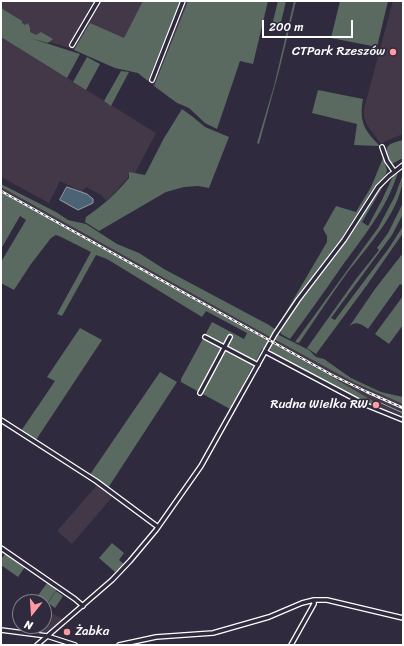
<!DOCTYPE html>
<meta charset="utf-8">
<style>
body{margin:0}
#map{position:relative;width:404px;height:646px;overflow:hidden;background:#2f2a3d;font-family:Sriracha,sans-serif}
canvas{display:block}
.frame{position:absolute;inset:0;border:2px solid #fff;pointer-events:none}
.north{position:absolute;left:12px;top:594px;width:40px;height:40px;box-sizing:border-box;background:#2f2a3d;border:1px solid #827f8b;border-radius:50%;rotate:197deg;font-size:11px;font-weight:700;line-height:16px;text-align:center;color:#fff}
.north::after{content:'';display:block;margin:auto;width:14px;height:18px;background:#ff9aa2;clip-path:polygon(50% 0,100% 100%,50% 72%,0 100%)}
.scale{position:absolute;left:262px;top:20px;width:91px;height:18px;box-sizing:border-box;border:2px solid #fff;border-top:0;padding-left:5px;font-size:12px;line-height:14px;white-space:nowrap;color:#fff;-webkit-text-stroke:3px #2f2a3d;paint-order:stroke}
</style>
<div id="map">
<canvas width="404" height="646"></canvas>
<div class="frame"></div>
<div class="north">N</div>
<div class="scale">200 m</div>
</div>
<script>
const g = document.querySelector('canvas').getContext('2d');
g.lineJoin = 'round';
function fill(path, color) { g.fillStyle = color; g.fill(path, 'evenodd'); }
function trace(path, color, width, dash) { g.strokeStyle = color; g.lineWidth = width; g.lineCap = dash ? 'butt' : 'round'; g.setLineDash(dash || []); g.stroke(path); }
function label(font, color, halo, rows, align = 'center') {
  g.font = font + ' Sriracha,sans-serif'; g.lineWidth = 3.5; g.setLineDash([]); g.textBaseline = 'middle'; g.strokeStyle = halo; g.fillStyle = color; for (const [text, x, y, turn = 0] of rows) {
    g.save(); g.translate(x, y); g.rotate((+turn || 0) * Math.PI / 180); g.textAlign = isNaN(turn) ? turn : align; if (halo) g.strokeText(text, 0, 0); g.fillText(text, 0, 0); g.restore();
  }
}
fill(new Path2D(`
 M1 1H188L154 86 138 73 115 68 82 52 1 27Z
 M393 1H403V134L386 141 381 144 367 125 364 116V108Z
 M1 37 156 133 135 173H129L128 178 107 201 101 195 86 187 82 192 60 181 49 203 1 177Z
 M1 187 355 383 403 404V418L371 406 373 401 334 378 1 192Z
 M98 484 114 495 72 544 57 531Z
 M44 610 64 619 46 632 26 631 27 626H44Z`), '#423848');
fill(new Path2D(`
 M143 1H180L148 81 138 73 115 68 74 50 90 23 124 38Z
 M188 1H268L253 64 240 61 217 129 205 123 189 108 177 103 154 86Z
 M278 1H286L279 31 271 29Z
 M294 1H296L280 67 259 144 257 143 274 86Z
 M340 1H388L377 47 331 38Z
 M1 8 22 21V23L25 25 28 23 30 28V32L36 35 41 32 53 39 48 43 30 38 80 54 67 78 1 37Z
 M87 57 100 64 86 90 73 82Z
 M121 71 129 72 111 106 104 101Z
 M318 90 363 99C359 121 364 130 379 145L378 146 354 145 357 124 312 113Z
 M182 109 193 117 205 127 229 137 209 188 198 186 184 187 166 192 99 231 85 222 86 217C102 206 116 194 129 178V172L145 175 164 138Z
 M403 140V158L392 164 389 163C384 146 386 144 403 140Z
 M383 158 387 170 386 174 373 189 341 239 315 273 276 329 327 242V236L323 229 336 206 356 212 371 187Z
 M398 172C387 209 362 238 340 269 324 292 307 316 290 339L281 334 280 330C303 295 330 263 354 228 365 213 372 196 385 183L362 222 368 226 382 200 393 176Z
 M403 174C403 209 368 246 347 273 330 296 315 320 299 343L295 342 378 228 395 196Z
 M1 184 56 212 68 220 86 224 117 244 139 253 164 269 269 325 276 330 272 338 1 187Z
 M1 192 270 342 265 350 262 349 230 409 181 382V379L212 322 244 339 247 333 206 311 202 317 107 259 96 255 62 316 57 314 91 252 59 236 56 235 51 238 31 264 14 290 1 283V262L26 220 20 216 1 249Z
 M403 203V214L392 235 331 318 335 320 389 248 403 226V233L367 285 316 354 307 348 356 279 379 250 377 248 388 233Z
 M403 253V286L400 284 368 329C361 324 356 320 349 327L375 289Z
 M403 296V325L389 344 375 334Z
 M80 328 102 340 36 440 21 431 55 381 47 377Z
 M277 334 309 350 316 357 324 359 351 378 381 392 403 397V404L355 383 274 339Z
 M272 343 334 378 373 401 371 406 273 355 270 349Z
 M160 372 177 382 108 488 89 476Z
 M112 543 124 553 119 560 124 564 115 572 99 558Z
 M6 553 24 565 25 567 18 577 1 565V559Z
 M47 583 57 589 44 608V602L34 601Z
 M56 591 63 596 55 608 48 603Z`), '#5a6a61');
const water = new Path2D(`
 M67 187 87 194 93 199V203L78 210 60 200Z`);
fill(water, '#4b6374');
trace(water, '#93a1ac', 1);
trace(new Path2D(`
 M381 403 403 413`), '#93a1ac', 1);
const minor = new Path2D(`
 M72 45 98 1
 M152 80 183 1
 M382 147 387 161 394 171
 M205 337 258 365
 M266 352 366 405 403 420
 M200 393 230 337
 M1 420 96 481 158 527
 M1 548 75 599 83 606
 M1 630 47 636 75 645
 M37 645 112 580 130 561 156 530 201 466 275 334 298 300 344 240 378 187 389 176 403 165
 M119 645 156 637 213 633 269 617 302 603 314 600H327L403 618
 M291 645 314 604V600`);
trace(minor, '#fff', 6);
trace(minor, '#2f2a3d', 3.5);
const rail = new Path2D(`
 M1 191 332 375 367 392 403 408`);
trace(rail, '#fff', 2.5);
trace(rail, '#2f2a3d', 1, [3]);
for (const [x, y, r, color] of [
 [393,52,4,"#ff9aa2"],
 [376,405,4,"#ff9aa2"],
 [67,632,4,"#ff9aa2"]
]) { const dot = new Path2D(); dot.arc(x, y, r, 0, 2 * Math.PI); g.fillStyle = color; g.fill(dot); trace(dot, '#2f2a3d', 1.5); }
label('13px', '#fff', '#2f2a3d', [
 ["CTPark Rzeszów",385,52],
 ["Rudna Wielka RW",368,405],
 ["Żabka",75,632,"left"]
], 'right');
</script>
